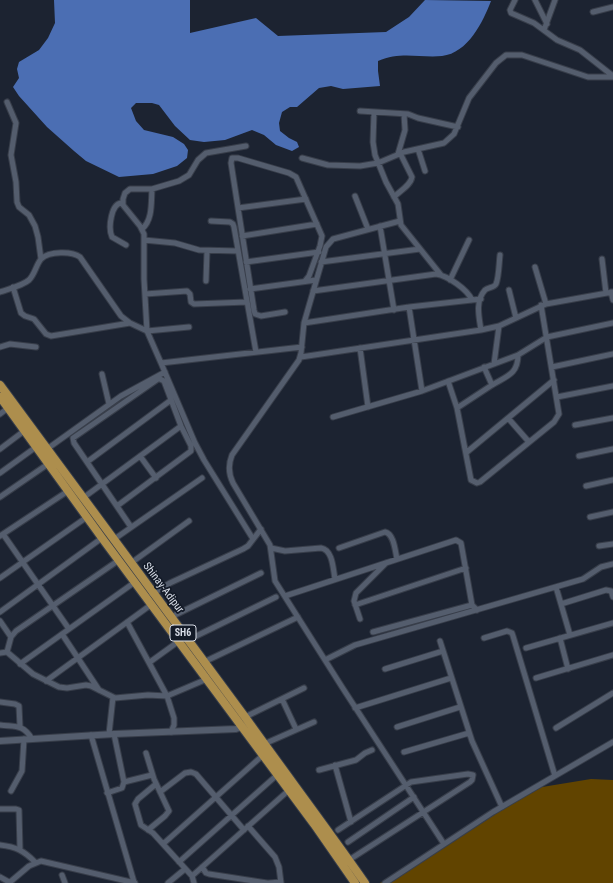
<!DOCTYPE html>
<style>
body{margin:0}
canvas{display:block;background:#1c2331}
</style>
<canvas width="613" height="883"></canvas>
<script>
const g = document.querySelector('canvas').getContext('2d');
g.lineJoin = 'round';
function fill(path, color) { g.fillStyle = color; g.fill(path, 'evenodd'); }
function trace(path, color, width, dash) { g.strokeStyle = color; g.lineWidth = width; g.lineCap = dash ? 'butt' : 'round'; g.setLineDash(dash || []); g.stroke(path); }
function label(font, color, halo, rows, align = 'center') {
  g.font = font + ' "Roboto Condensed",sans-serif'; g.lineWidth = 3.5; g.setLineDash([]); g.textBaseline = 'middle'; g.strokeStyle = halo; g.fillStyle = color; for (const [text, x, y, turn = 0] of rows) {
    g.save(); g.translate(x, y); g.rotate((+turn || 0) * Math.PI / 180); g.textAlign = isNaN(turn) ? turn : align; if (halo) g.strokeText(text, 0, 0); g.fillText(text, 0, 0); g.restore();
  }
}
fill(new Path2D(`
 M591 779 613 780V883H380L530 789Z`), '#614400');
fill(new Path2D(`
 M54 0H190V33L256 18 278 36 386 32 409 17 425 0 491 1C483 22 468 53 442 56 419 58 401 51 378 61V71L380 86 343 89 331 86 319 88 297 107H290L282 112 279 123 280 131 289 138 297 142 299 147 292 151 276 145 264 135 252 130 225 140 204 142 190 140 175 126 159 105 152 103H136L131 108 136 121 144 130 173 137 184 144 188 150 187 158 177 166 153 174 119 177 86 161 74 151 47 127 19 96 13 87 19 78 17 69 19 62 39 50 48 38 55 23Z`), '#4b6eb3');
const minor = new Path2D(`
 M515 0 510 10 511 13 534 23 557 40 580 50 613 76
 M535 0 547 24
 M593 12 613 7
 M544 30 555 0
 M7 102 16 123 11 155 16 182 17 202 19 207 29 215 35 226 38 237 41 259
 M360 111 408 114 418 118 458 127
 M374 112 373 142 375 155 386 182 398 204 401 225 441 275
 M418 149 425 171
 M398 154 405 130 404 114
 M302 158 328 165 360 166 378 163 404 152 444 143 454 134 469 98 496 63 506 55H522L588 77H613
 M355 196 368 229
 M394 197C400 191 411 185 412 177L400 153
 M122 203C111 203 108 228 112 237L126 245
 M238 208 306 199
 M211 221 230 222 233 224 234 227 256 352
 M400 221 333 239 326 247 304 323 301 353 299 360 232 455C228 465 228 473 233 483L270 545 275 581 342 687 444 844
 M380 226 394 310
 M142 229C153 220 151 202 152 189
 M242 236 317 224
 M144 240 175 243 199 250 238 251
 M602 259 606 293
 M246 262 319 252
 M321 262 420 249
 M535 267 546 304
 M450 280 469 240
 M206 281 207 251
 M13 287 21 313 25 316 34 319 46 334 51 336 130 323
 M250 289 316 280
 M509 290 516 318
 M313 291 436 274C448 276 467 289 472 300
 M0 292C8 289 22 286 29 280 35 274 36 265 41 259 49 251 72 251 80 257L121 316 130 323 147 331 189 327
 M611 292 613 300
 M145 294 187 291 190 294 191 302 194 304 247 302
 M409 307 422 391
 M285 312 261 316 255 314 254 310 231 163 232 158H238L289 173 296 177 322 236 320 246 309 276 305 281
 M304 323 409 307 481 299
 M481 330C479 317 475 301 485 290 488 287 494 288 496 284 499 277 499 263 500 255
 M0 347 10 344 36 347
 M360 348 368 407
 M301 357 481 330 499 326
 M161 363 147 331 144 279V234L140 226 123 205V199L125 193 130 189H152L179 181 189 175 198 160 206 153 246 146
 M494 364 499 326 546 304 613 292
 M484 367 492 385 457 408 471 480 477 483 480 482 554 422 559 414 541 305
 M552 367 613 354
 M102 374 109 404
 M448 381 457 408
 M492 385C507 376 518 374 518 355
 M557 397 613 386
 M0 414 8 408
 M333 417 422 391 518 355 547 337 613 323
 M508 418 529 442
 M575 425 613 418
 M0 449 24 431
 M47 449 121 396 165 372
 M467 452 554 380
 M140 456 156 478
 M579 456 613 449
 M87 462 171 400
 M0 473 36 447
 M586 486 613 480
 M0 497 48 464
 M83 498 181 426
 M117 506 191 451V446L181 426 164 381 160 379H158L73 438 74 443 131 527
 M590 517 613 512
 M3 534 69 629
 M0 536 68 491
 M253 539 204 460 195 443 161 363 302 347
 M113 540 202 478
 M599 546 613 544
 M271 548 285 551 321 548C333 550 333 569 335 579
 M339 548 385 532C394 534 395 550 397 559
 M131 563 189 521
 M0 578 87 517
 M556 587 570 635
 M152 594 170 583 243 549 248 546 261 529
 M285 596 456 540 461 543 472 605 477 610
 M561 604 606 590 611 591 613 597
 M355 605 466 568
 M0 612 102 538
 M171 617 261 573
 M360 619 354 601 356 593 386 563
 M0 621 11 637
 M127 622 167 696 174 718V725L171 732
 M373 632 472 605
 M62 634 99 690
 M484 638 507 631 512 633 513 636 555 776
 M560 638 568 669
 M188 640 276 597
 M440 641 472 741 502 807
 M526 648 613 623
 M7 652 11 637 16 631 119 560
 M0 653 7 652 33 674 59 687 67 688 86 685 91 686 115 698 148 695 167 696 207 679
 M325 660 355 645 583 579 601 567 613 564
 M150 662 179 641
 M204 662 298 617
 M20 664 135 582
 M385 669 443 651
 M536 678 613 655
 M46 681 152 604
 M282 699 296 729
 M0 702 15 704 19 706 20 727
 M355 708 451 678
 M245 717 304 688
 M0 725C16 727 23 724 32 739
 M397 727 460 707
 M556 728 613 693
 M109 734 113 697
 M91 735 134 882
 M264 744 314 722
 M404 752 469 733
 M146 753 154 779 169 811 165 816 148 830
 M335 765 351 822
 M319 770 356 760 365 753 372 750
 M124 782 152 775
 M156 784 138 799 135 804 141 825 153 833 192 876 194 883
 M11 791 22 771 24 739
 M160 792 185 773 191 772 196 774 244 830
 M107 793 122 788 124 782 114 734
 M0 809H16L19 810 20 850
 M248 826 275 857 279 867 281 883
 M338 830 411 782 468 774 473 775 472 780 470 782 349 860
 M348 842 414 797
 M163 844 262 756
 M0 845C16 847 23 850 35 862
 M179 862 277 775
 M202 867 206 873 209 874 267 883
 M62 875 65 883
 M192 876 289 790
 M0 877 9 882
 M9 883 29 866 41 861 135 883
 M168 883 185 869
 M269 883 281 882
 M385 883 493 812 613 742`);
const tertiary = new Path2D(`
 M0 741 114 734 236 729 245 726`);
const primary = new Path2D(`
 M0 385 245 717C285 773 326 827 365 883
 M0 397 102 538 314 824 355 883`);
trace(minor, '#383e4a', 7);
trace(tertiary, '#383e4a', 8);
trace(primary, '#383e4a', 10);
trace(minor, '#545d6d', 5);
trace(tertiary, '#545d6d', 6);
trace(primary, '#ad8e4d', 8);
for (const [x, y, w] of [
 [183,633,26]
]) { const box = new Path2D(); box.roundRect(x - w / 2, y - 8, w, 16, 3); g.fillStyle = '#131a27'; g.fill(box); trace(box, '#d7dce6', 1); }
label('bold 10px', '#d7dce6', null, [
 ["SH6",183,633]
]);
label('11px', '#d7dce6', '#131a27', [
 ["Shinay-Adipur",163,588,53]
]);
</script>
